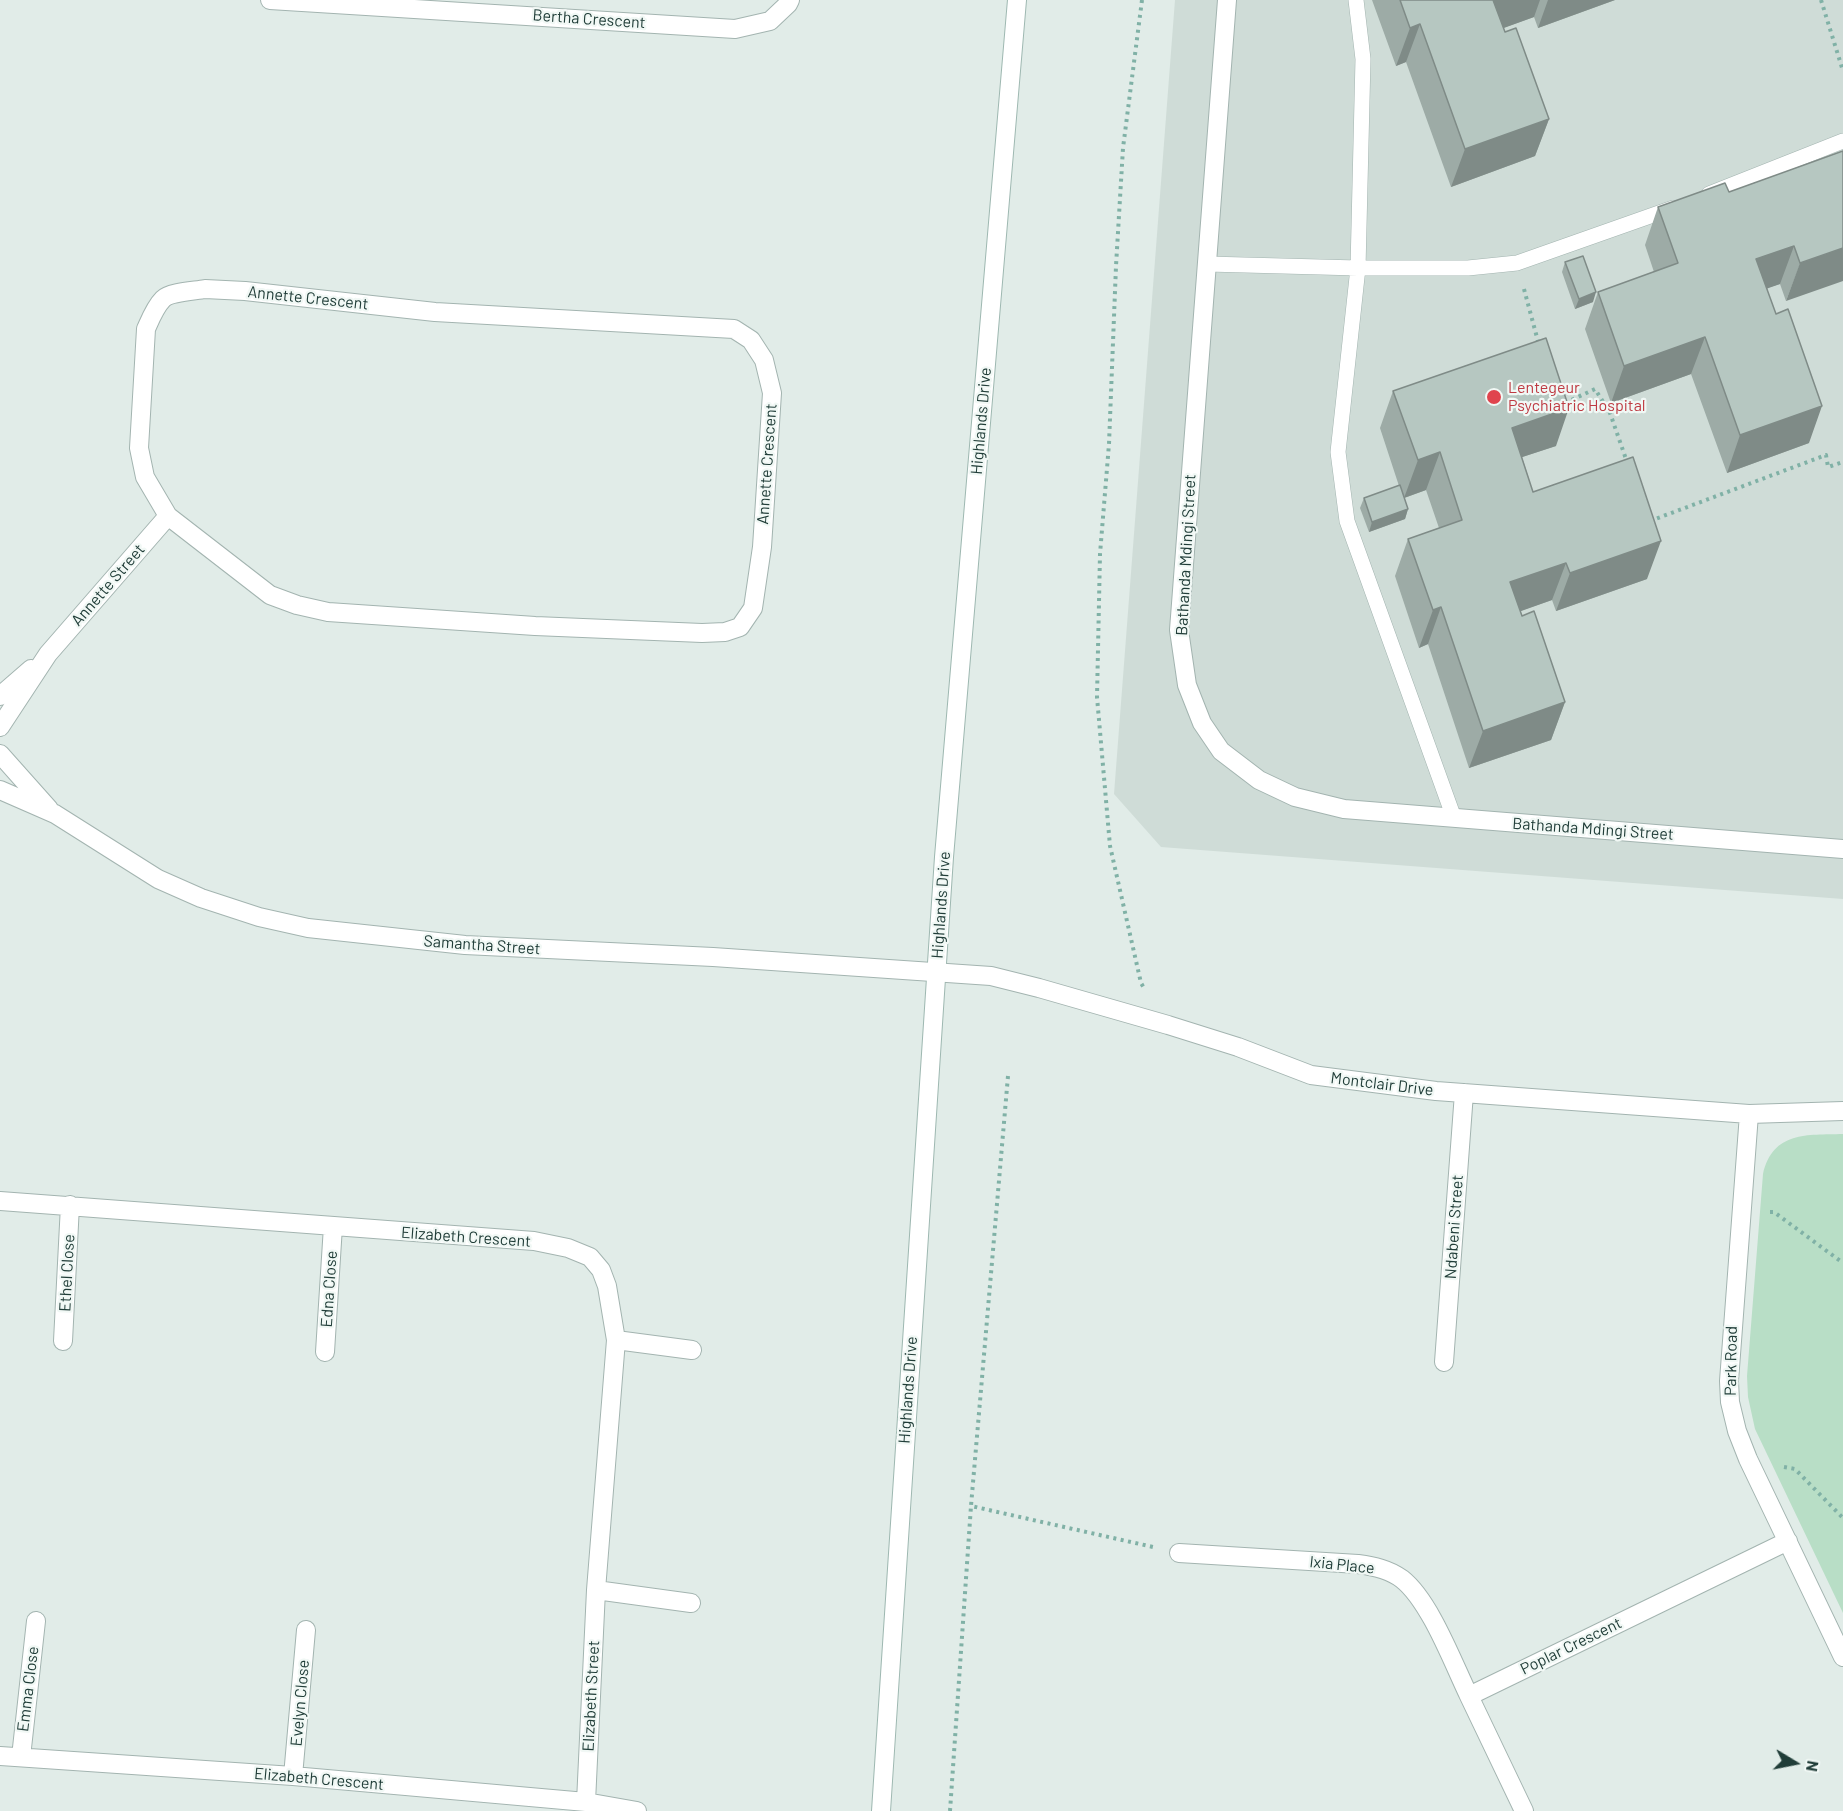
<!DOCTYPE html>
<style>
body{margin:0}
#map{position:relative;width:1843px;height:1811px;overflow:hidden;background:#e1ece8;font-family:Barlow,sans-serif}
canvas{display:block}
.north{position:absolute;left:1765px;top:1733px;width:60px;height:60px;-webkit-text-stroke:4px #f1f8f5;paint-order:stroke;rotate:100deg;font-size:16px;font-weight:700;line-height:24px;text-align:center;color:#203d38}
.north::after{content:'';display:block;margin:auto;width:21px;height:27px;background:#203d38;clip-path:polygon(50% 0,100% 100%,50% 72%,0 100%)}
</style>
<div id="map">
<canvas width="1843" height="1811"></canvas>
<div class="north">N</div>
</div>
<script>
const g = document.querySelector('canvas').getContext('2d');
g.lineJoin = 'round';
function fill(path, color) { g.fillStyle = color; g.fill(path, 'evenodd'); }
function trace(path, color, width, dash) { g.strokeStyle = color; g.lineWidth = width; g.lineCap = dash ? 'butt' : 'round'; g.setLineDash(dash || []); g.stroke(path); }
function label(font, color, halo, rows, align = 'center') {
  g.font = font + ' Barlow,sans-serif'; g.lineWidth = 4.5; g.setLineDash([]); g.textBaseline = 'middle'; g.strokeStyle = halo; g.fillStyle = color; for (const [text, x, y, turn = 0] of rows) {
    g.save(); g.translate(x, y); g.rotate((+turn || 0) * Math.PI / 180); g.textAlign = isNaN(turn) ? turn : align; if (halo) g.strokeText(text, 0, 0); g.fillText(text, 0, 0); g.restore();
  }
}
fill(new Path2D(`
 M1175 0H1843V899L1161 847 1114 794Z`), '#cfdcd7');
fill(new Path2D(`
 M1843 1134V1613L1755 1429 1748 1397 1747 1376 1763 1174C1773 1131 1807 1135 1843 1134Z`), '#b8dec6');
const lane = new Path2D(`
 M1356 0 1363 59 1358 268 1338 452 1347 521 1454 818
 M1709 194 1843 141
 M1207 264 1358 268H1468L1517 263 1673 208`);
const street = new Path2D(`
 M270 0 735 29 770 21 788 4 790 0
 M1227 0 1179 630 1187 685 1202 723 1221 751 1259 780 1295 797 1344 809 1843 849
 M205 289 245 291 435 312 734 329 751 340 764 360 772 393 762 547 753 608 740 627 725 632 702 633 535 626 328 612 297 605 270 595 168 516 145 477 139 448 146 329C150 320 155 307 163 299 170 292 194 291 205 289Z
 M0 696 31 669
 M0 727 48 654 168 516
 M0 754 49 809
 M0 790 55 814 158 879 201 898 259 917 308 928 465 945 713 957 991 976 1039 988 1168 1025 1238 1047 1311 1075 1436 1091 1749 1114 1843 1111
 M1749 1114 1729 1381 1730 1402 1737 1431 1748 1459 1843 1657
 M0 1201 534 1241 568 1248 590 1257 601 1270 607 1286 616 1340 596 1590 586 1802
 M616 1340 692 1350
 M63 1341 70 1205
 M325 1352 333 1226
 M1444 1362 1464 1093
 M1179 1553 1358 1564C1373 1566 1389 1569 1402 1579 1430 1601 1453 1663 1469 1696
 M596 1590 691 1603
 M0 1756 293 1776 586 1802 637 1811
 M21 1757 36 1621
 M293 1776 306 1630
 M1524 1811 1469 1696 1788 1541`);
const secondary = new Path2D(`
 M881 1811 944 857 1017 0`);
trace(lane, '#a3b4b0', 16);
trace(street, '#a3b4b0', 20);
trace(secondary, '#9eb8b1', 20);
trace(new Path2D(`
 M1142 0 1123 148 1116 266 1109 444 1100 554 1097 697 1110 846 1141 983 1144 988
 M1821 0 1843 71
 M1524 289 1539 345
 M1565 403 1595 389 1610 413 1627 462
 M1650 521 1826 455 1828 467 1843 462
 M1008 1076 971 1506 1153 1547
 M1770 1212H1774L1843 1263
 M1784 1467 1795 1469 1843 1518
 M950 1811 971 1506`), '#80b1a6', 4, [3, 4.5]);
trace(lane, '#fff', 15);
trace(street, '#fff', 18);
trace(secondary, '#fff', 18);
fill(new Path2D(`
 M1372 0H1615L1538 28 1534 17 1503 28 1549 119 1535 156 1451 187 1406 62 1396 66Z
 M1843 151 1786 301 1780 284 1767 288 1809 443 1727 473 1691 374 1611 403 1585 329 1598 292 1654 272 1645 245 1658 207 1729 192Z
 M1565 262 1593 302 1575 309 1562 272Z
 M1393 391 1556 446 1522 457 1533 492 1647 579 1556 611 1552 600 1520 611 1565 702 1551 740 1469 768 1428 644 1419 648 1395 576 1408 539 1439 528 1426 490 1404 498 1408 509 1405 519 1369 532 1360 508 1364 498 1399 486 1380 428Z`), '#9daba6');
fill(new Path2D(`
 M1493 0H1540L1534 17 1479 37Z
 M1548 0H1615L1538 28Z
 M1420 24 1406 62 1396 66 1410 28Z
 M1549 119 1535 156 1451 187 1465 149Z
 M1794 246 1780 284 1743 297 1756 259Z
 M1843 248V281L1786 301 1800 263Z
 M1596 292 1593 302 1575 309 1579 299Z
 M1705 337 1691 374 1611 403 1624 366Z
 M1822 406 1809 443 1727 473 1740 435Z
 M1569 408 1556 446 1498 465 1512 428Z
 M1440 452 1426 490 1404 498 1418 460Z
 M1408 509 1405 519 1369 532 1372 522Z
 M1661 541 1647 579 1556 611 1570 573Z
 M1566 563 1552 600 1496 620 1510 582Z
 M1441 607 1428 644 1419 648 1433 610Z
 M1565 702 1551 740 1469 768 1483 731Z`), '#7f8b87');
const building = new Path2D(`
 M1400 0H1493L1505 32 1516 28 1549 119 1465 149 1420 24 1410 28Z
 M1843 151V248L1800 263 1794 246 1756 259 1776 314 1788 309 1822 406 1740 435 1705 337 1624 366 1598 292 1678 263 1658 207 1725 183 1729 192Z
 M1583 256 1596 292 1579 299 1565 262Z
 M1546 338 1569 408 1512 428 1533 492 1633 457 1661 541 1570 573 1566 563 1510 582 1522 616 1534 611 1565 702 1483 731 1441 607 1433 610 1408 539 1462 520 1440 452 1418 460 1393 391Z
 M1400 485 1408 509 1372 522 1364 498Z`);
fill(building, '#b6c7c1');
trace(building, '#7f8b87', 1.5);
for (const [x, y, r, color] of [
 [1494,397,8,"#e0444e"]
]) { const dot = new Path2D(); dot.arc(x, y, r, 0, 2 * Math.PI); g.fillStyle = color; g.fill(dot); trace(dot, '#f1f8f5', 2); }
label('16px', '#203d38', '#f1f8f5', [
 ["Bertha Crescent",589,19,4],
 ["Annette Crescent",308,298,6],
 ["Highlands Drive",981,421,-85],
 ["Annette Crescent",767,464,-86],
 ["Bathanda Mdingi Street",1186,555,-87],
 ["Annette Street",108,585,-49],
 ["Bathanda Mdingi Street",1593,829,4],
 ["Highlands Drive",941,905,-86],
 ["Samantha Street",482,945,4],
 ["Montclair Drive",1382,1084,7],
 ["Ndabeni Street",1454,1227,-86],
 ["Elizabeth Crescent",466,1237,4],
 ["Ethel Close",67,1273,-87],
 ["Edna Close",329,1289,-86],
 ["Park Road",1731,1361,-89],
 ["Highlands Drive",908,1390,-86],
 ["Ixia Place",1342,1565,6],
 ["Poplar Crescent",1571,1646,-26],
 ["Emma Close",28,1689,-83],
 ["Elizabeth Street",591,1696,-87],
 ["Evelyn Close",300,1703,-85],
 ["Elizabeth Crescent",319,1779,5]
]);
label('16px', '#be3a42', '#f1f8f5', [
 ["Lentegeur",1508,388],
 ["Psychiatric Hospital",1508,406]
], 'left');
</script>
